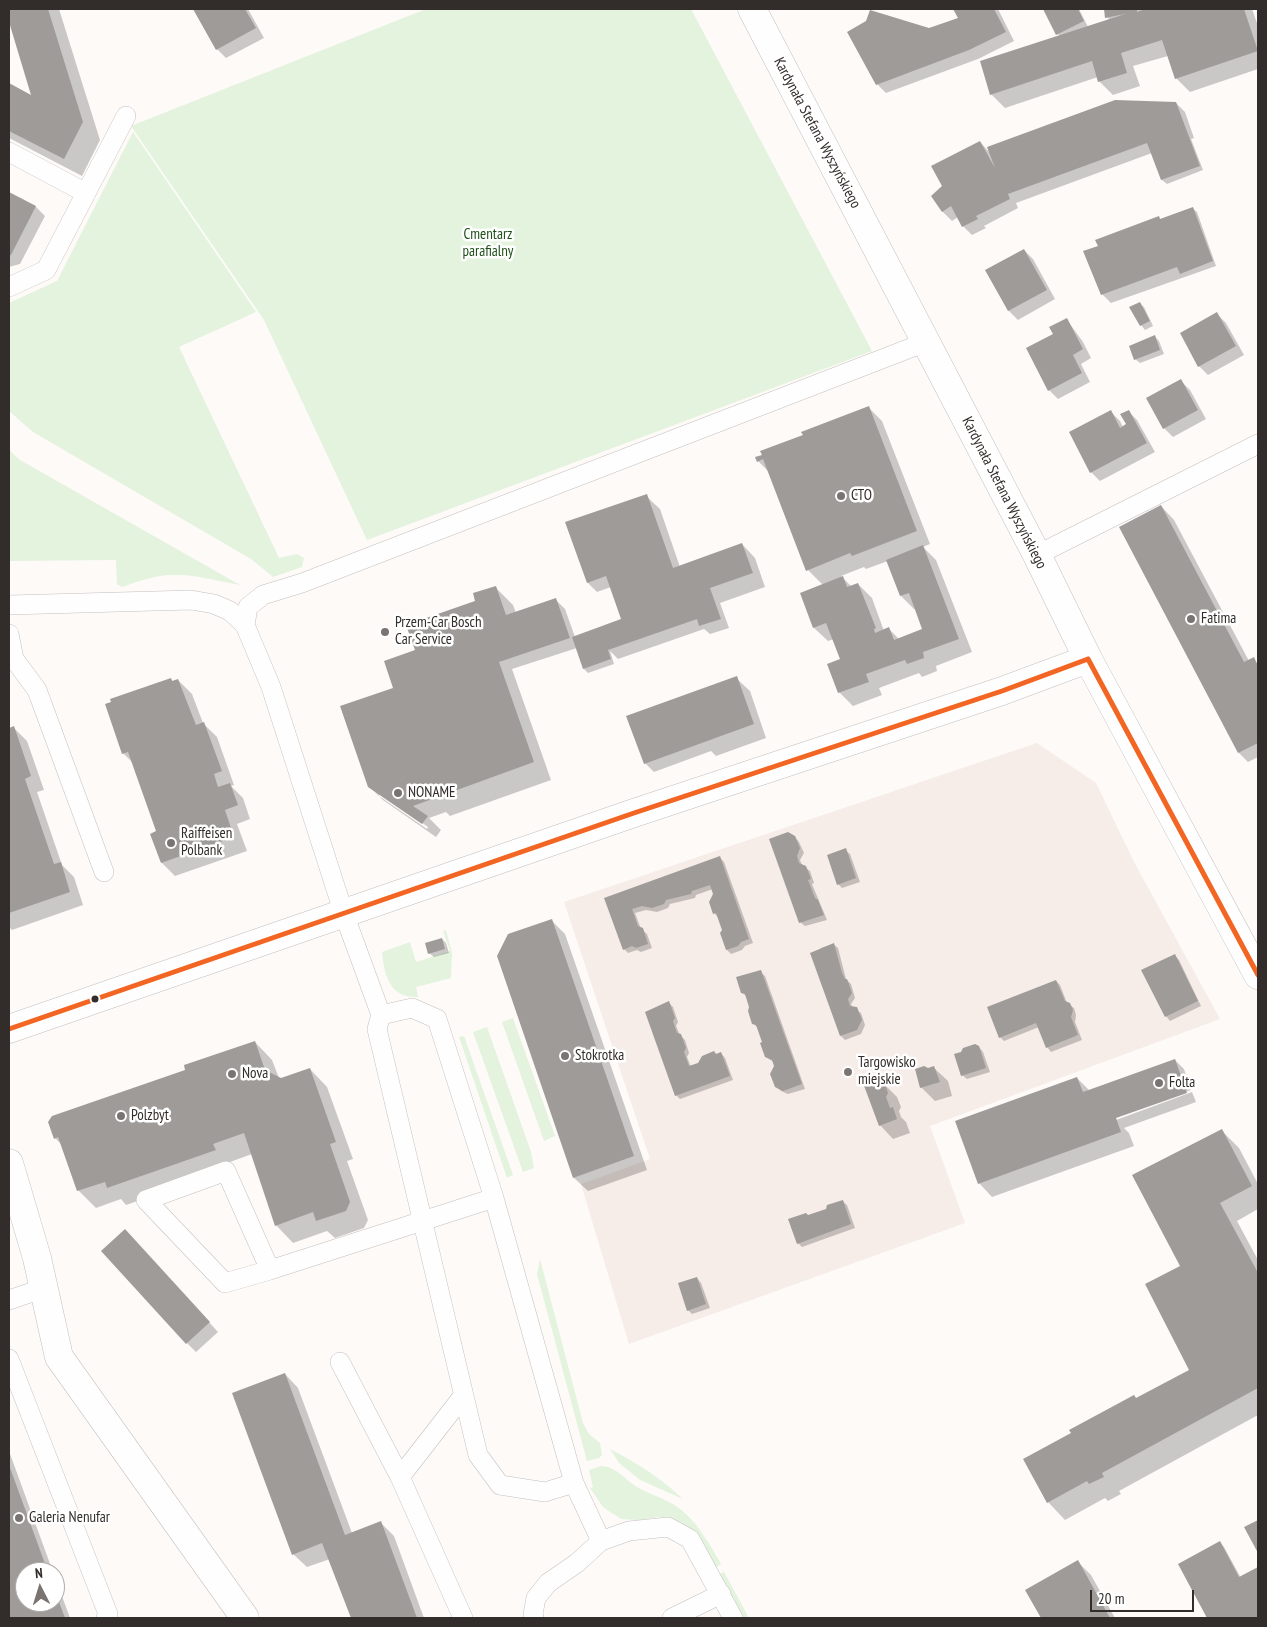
<!DOCTYPE html>
<meta charset="utf-8">
<style>
body{margin:0}
#map{position:relative;width:1267px;height:1627px;overflow:hidden;background:#fdfaf8;font-family:"PT Sans Narrow",sans-serif}
canvas{display:block}
.frame{position:absolute;inset:0;border:10px solid #322c2a;pointer-events:none}
.north{position:absolute;left:15px;top:1562px;width:50px;height:50px;box-sizing:border-box;background:#fff;border:1px solid #adabaa;border-radius:50%;rotate:355deg;font-size:14px;font-weight:700;line-height:20px;text-align:center;color:#322c2a}
.north::after{content:'';display:block;margin:auto;width:18px;height:22px;background:#797472;clip-path:polygon(50% 0,100% 100%,50% 72%,0 100%)}
.scale{position:absolute;left:1090px;top:1590px;width:104px;height:22px;box-sizing:border-box;border:2px solid #322c2a;border-top:0;padding-left:6px;font-size:15px;line-height:18px;white-space:nowrap;color:#322c2a;-webkit-text-stroke:4px #fff;paint-order:stroke}
</style>
<div id="map">
<canvas width="1267" height="1627"></canvas>
<div class="frame"></div>
<div class="north">N</div>
<div class="scale">20 m</div>
</div>
<script>
const g = document.querySelector('canvas').getContext('2d');
g.lineJoin = 'round';
function fill(path, color) { g.fillStyle = color; g.fill(path, 'evenodd'); }
function trace(path, color, width, dash) { g.strokeStyle = color; g.lineWidth = width; g.lineCap = dash ? 'butt' : 'round'; g.setLineDash(dash || []); g.stroke(path); }
function label(font, color, halo, rows, align = 'center') {
  g.font = font + ' "PT Sans Narrow",sans-serif'; g.lineWidth = 5; g.setLineDash([]); g.textBaseline = 'middle'; g.strokeStyle = halo; g.fillStyle = color; for (const [text, x, y, turn = 0] of rows) {
    g.save(); g.translate(x, y); g.rotate((+turn || 0) * Math.PI / 180); g.textAlign = isNaN(turn) ? turn : align; if (halo) g.strokeText(text, 0, 0); g.fillText(text, 0, 0); g.restore();
  }
}
fill(new Path2D(`
 M1037 743 1096 783 1134 862 1220 1019 930 1126 965 1223 629 1344 581 1184 650 1159 564 902Z`), '#f6ece8');
fill(new Path2D(`
 M426 9H691L872 351 367 540 264 320 131 126Z
 M133 132 256 312 179 347 279 558 297 554 304 558 302 567 273 577 251 559 33 432 9 411V303L57 281Z
 M9 450 20 460 240 585C218 581 195 574 173 575 156 575 139 581 122 587L117 584 116 560 9 561Z
 M446 930 452 953 451 978 416 987 418 997C390 999 384 975 382 952L410 942 416 962 450 951 443 931Z
 M513 1018 555 1136 544 1141 502 1022Z
 M487 1027 531 1152 534 1168 523 1172 473 1032Z
 M464 1036 513 1175 507 1178 459 1037Z
 M540 1259 583 1423 589 1434 600 1443 602 1455 599 1458 587 1461 537 1274Z
 M610 1449C637 1463 661 1478 683 1499L640 1480 619 1463Z
 M601 1466C617 1467 624 1479 637 1487 649 1494 664 1498 676 1506 695 1518 710 1545 721 1564L715 1568 696 1534 682 1523 660 1517 638 1520 621 1519 603 1507 590 1488 593 1487 589 1470Z
 M724 1572 749 1618H741L718 1575Z`), '#e3f3de');
fill(new Path2D(`
 M9 9H59L100 140 82 176 9 138V85L33 97 9 20Z
 M195 9H248L264 38 226 58 217 49Z
 M954 9H998L1014 41 978 59 886 93 877 84 867 22 929 29 959 18Z
 M1044 9H1079L1088 27 1110 20 1107 17 1105 9H1143L1144 11 1150 9H1252L1258 26V69L1190 92 1176 78 1168 56 1133 66 1140 86 1113 95 1099 81 1098 77 1005 108 991 94 1059 36Z
 M1176 103 1185 112 1194 138 1191 139 1203 170 1167 184 1162 180 1152 153 1016 203 1018 208 984 226 986 228 972 235 963 226 958 217 952 221 943 212 933 197 980 142 990 153Z
 M9 193 36 207 45 216 20 264 9 267Z
 M1192 208 1197 212 1216 266 1111 303 1102 294 1099 247 1159 218 1161 220Z
 M1024 250 1033 259 1055 299 1018 320 1009 311 986 271Z
 M1139 303 1144 307 1153 326 1145 330 1141 325Z
 M1217 314 1226 323 1244 355 1208 375 1199 366Z
 M1067 320 1083 342 1091 358 1081 364 1090 382 1058 399 1049 390 1055 335Z
 M1155 337 1159 341 1164 354 1140 363 1135 359Z
 M1181 381 1190 390 1206 419 1173 437 1164 428Z
 M868 407 882 421 930 544 923 547 936 560 972 652 936 666 937 671 922 677 919 673 879 688 882 695 853 706 839 692 842 660 834 639 828 641 814 628 801 594 823 585 808 570 771 474 758 461 804 435ZM888 561 901 596 914 609H916L924 630 899 639 889 629 884 631 872 598 858 584 852 587 841 576 864 567 866 569Z
 M1128 411 1137 420 1155 452 1100 481 1091 472 1111 412 1120 421 1123 427 1127 425Z
 M646 496 660 509 680 567 742 544 755 558 765 587 720 603 729 628 710 634 704 629 618 659 610 651 614 664 588 673 584 669 577 648 512 669 551 780 450 816 446 812 429 818 441 830 436 837 383 800 369 786 395 689 416 651 495 587 513 605 516 613 556 600 565 609 575 637 623 620 611 587 597 592 588 583 567 523ZM379 793 428 827 427 829 379 796Z
 M1161 506 1174 520 1249 661 1253 659 1258 664V757L1248 762 1239 753 1204 684Z
 M736 678 750 691 766 738 716 756 711 751 654 772 645 763Z
 M171 679 173 682 178 680 192 694 203 723 217 737 234 785 231 786 243 798 250 819 237 824 247 851 175 876 162 863 157 832 133 763 123 753Z
 M14 728 27 741 44 790 37 792 62 865 74 877 83 905 12 930 9 927V729Z
 M795 837 799 842 804 853 800 860 802 865 810 871 814 883 812 884 827 920 805 926 800 922Z
 M845 850 850 854 860 882 842 888 838 884Z
 M720 858 724 862 753 943 745 946 742 950 731 954 727 950 724 930 718 917 714 913 715 893 713 889 696 895 695 898 670 904 668 908 657 912 646 910 635 913 641 929 647 934 652 948 641 952 637 950 628 953 624 949 606 899Z
 M552 921 565 934 647 1170 588 1191 574 1178 498 956Z
 M442 939 446 943 449 953 434 957 429 953Z
 M833 944 838 948 846 979 851 984 855 998 851 1004 853 1008 861 1013 865 1025 861 1034 845 1040 841 1036 820 951 821 948Z
 M1175 956 1179 960 1201 1006 1170 1021 1166 1016Z
 M760 972 765 976 805 1089 788 1094 781 1091 776 1087 775 1063 766 1057 764 1043 758 1028 753 1023 747 997 742 992Z
 M1056 981 1060 985 1067 1003 1074 1008 1076 1015 1075 1022 1082 1040 1051 1052 1047 1047 1039 1027 1004 1041 1000 1037Z
 M669 1003 673 1007 678 1022 676 1026 680 1035 685 1040 689 1053 687 1057 691 1067 721 1053 725 1058 733 1080 680 1099 676 1095Z
 M255 1042 272 1060 279 1078 281 1079 310 1069 327 1087 353 1159 347 1161 368 1220 364 1228 335 1238 327 1231 293 1243 276 1225 252 1154 230 1162 233 1168 126 1205 121 1199 96 1208 78 1190 63 1146 55 1138 187 1070Z
 M979 1047 983 1052 990 1072 967 1079 962 1075V1053Z
 M1175 1060 1184 1069 1191 1090 1114 1118 1116 1120 1192 1092 1196 1102 1124 1128 1129 1133 1134 1146 992 1197 979 1183 1077 1078 1090 1091Z
 M934 1068 948 1081 952 1096 935 1101 921 1087 928 1070Z
 M883 1083 897 1097 901 1107 899 1111 901 1117 906 1122 910 1133 893 1139 880 1125Z
 M1221 1130 1239 1148 1258 1184V1209L1237 1221 1258 1260V1415L1119 1491 1121 1494 1108 1501 1105 1498 1065 1520 1048 1502 1136 1399 1191 1370Z
 M842 1201 847 1205 855 1228 802 1247 798 1243 827 1210Z
 M134 1240 218 1332 196 1352 187 1343Z
 M697 1278 701 1283 710 1308 692 1314 688 1310Z
 M285 1374 298 1388 352 1533 381 1523 394 1536 424 1618H352L330 1559 307 1567 293 1554Z
 M9 1451 53 1572H25V1602H55V1577L70 1618H9Z
 M1220 1542 1224 1547 1241 1578 1258 1569V1618H1208L1179 1564Z
 M1078 1562 1091 1575 1115 1618H1042L1027 1591Z`), '#0003');
fill(new Path2D(`
 M9 9H48L83 122 64 159 9 131V83L31 95 9 22Z
 M193 9H245L256 28 216 50Z
 M953 9H994L1006 32 969 50 876 85 847 32 866 21 870 10 929 28 958 18Z
 M1043 9H1078L1084 21 1056 35Z
 M1104 9H1137V12L1145 9H1244L1258 51 1175 79 1162 40 1121 53 1127 73 1098 82 1092 61 990 95 980 61 1125 14 1105 18Z
 M1115 100 1176 102 1200 166 1161 180 1147 143 1008 194 1010 199 976 216 978 219 962 227 951 206 942 212 931 196 942 186 931 166 980 141 995 168 987 147Z
 M9 192 36 206 11 255 9 256Z
 M1193 207 1213 261 1180 274 1177 267 1101 295 1083 251 1098 246 1095 240 1159 216 1160 219Z
 M1024 249 1047 290 1008 311 985 270Z
 M1140 302 1150 321 1140 326 1129 307Z
 M1217 312 1236 346 1198 367 1180 333Z
 M1067 318 1083 349 1073 355 1082 373 1048 391 1026 348 1053 334 1049 327Z
 M1155 335 1160 350 1134 360 1129 346Z
 M1181 379 1198 410 1163 429 1146 398Z
 M869 406 917 531 852 556 850 553 806 571 763 459 757 462 755 457 762 455 760 451 803 435 801 432Z
 M1111 410 1120 428 1126 424 1120 414 1129 410 1147 443 1090 473 1069 432Z
 M647 494 673 568 742 543 753 573 710 588 721 619 699 626 697 619 608 650 611 659 583 669 572 637 621 619 606 576 587 583 565 522Z
 M1161 505 1244 662 1254 657 1258 666V743L1238 753 1119 527Z
 M923 545 959 639 923 652 924 658 907 664 905 660 866 674 869 682 838 693 827 664 840 659 826 623 813 628 800 593 843 576 847 587 858 583 876 628 874 629 875 633 889 627 894 640 922 629 909 593 900 596 886 560Z
 M496 586 506 615 556 598 570 638 499 662 534 762 413 806 428 816 422 824 368 787 340 706 393 688 384 661 415 650 406 625 475 601 473 593Z
 M737 676 754 724 644 764 626 716Z
 M171 678 172 681 178 679 196 725 204 722 222 771 214 774 218 787 230 783 238 805 225 810 234 837 161 863 150 834 156 831 128 752 122 754 105 704 111 702 110 699Z
 M14 726 31 776 25 779 54 864 61 862 70 892 9 913V728Z
 M788 832 795 836 800 848 797 856 799 863 806 866 811 879 808 880 815 898 818 900 824 915 799 923 769 839Z
 M846 848 856 878 837 885 827 855Z
 M720 856 749 939 741 942 738 946 726 950 720 933 722 930 716 913 713 914 709 902 713 894 710 885 692 891 691 894 666 900 664 904 652 908 642 906 632 909 638 926 643 928 648 944 636 948 632 946 623 950 604 898Z
 M552 919 634 1156 573 1178 497 956 508 934Z
 M442 938 445 949 428 954 425 943Z
 M834 943 842 973 845 979H847L852 993 848 999 850 1006 857 1007 862 1020 857 1030 840 1036 810 953Z
 M1175 954 1198 1001 1165 1017 1141 970Z
 M761 970 802 1084 783 1091 775 1087 770 1074 774 1066 772 1060 765 1057 760 1043 762 1042 756 1025 752 1024 748 1011 749 1007 745 994 741 993 736 977Z
 M1056 980 1065 1001 1070 1003 1073 1010 1071 1017 1078 1035 1046 1048 1036 1023 999 1038 987 1007Z
 M669 1001 675 1018 673 1021 677 1033 681 1034 686 1048 684 1052 689 1066 698 1063 702 1056 714 1051 716 1054 721 1052 730 1076 675 1096 645 1012Z
 M255 1041 265 1070 281 1078 310 1068 336 1142 330 1144 350 1202 346 1211 316 1221 313 1212 275 1226 244 1133 213 1144 216 1150 107 1188 105 1182 77 1191 58 1137 54 1139 48 1122 52 1116 185 1070 184 1065Z
 M975 1044 979 1046 986 1068 961 1076 954 1054 961 1052 963 1048Z
 M1175 1059 1187 1093 1116 1118 1121 1132 978 1184 955 1121 1077 1077 1083 1092Z
 M924 1066 928 1068 934 1066 940 1082 920 1088 915 1069Z
 M876 1079 884 1082 888 1093 886 1097 890 1108 893 1107 897 1119 879 1126 863 1083Z
 M1222 1129 1252 1186 1220 1203 1258 1273V1388L1102 1473 1104 1477 1089 1484 1087 1481 1047 1503 1023 1459 1071 1433 1069 1430 1134 1395 1136 1398 1189 1370 1145 1284 1180 1266 1132 1175Z
 M843 1200 851 1224 797 1244 788 1219 806 1213 808 1215 826 1209 827 1205Z
 M125 1229 210 1322 186 1344 101 1251Z
 M697 1277 706 1304 687 1311 678 1283Z
 M285 1373 345 1535 381 1521 417 1618H351L322 1543 292 1555 232 1393Z
 M9 1465 48 1572H25V1602H55V1591L65 1618H9Z
 M1258 1520V1553L1244 1527Z
 M1220 1541 1239 1577 1258 1567V1618H1207L1178 1564Z
 M1078 1560 1110 1618H1041L1025 1590Z`), '#9e9b99');
const service = new Path2D(`
 M9 152 86 193
 M9 287 46 270 126 116
 M1037 555 1258 444
 M9 605 191 600 214 604 230 611 245 625 271 687 344 914 381 1015
 M245 625 248 607 263 595 302 583 926 342
 M9 634 14 659 37 690 104 872
 M412 1008 437 1019 494 1198 574 1483 545 1492 500 1485 478 1455 377 1029 381 1015Z
 M270 1270 225 1283 146 1200 226 1171 270 1270 494 1198
 M9 1300 44 1288
 M9 1359 108 1614 106 1618
 M340 1362 400 1477
 M574 1483 601 1541
 M463 1618 400 1477 463 1396
 M534 1618 533 1614 536 1598 548 1583 577 1563 601 1541 629 1531 668 1527 690 1539 733 1618
 M672 1618 721 1594`);
const minor = new Path2D(`
 M9 1163 37 1258 59 1357 245 1618`);
const tertiary = new Path2D(`
 M752 9 1037 555 1088 659 1258 975
 M9 1029 634 813 1002 691 1088 659`);
trace(service, '#c4c0be', 20);
trace(minor, '#c4c0be', 29);
trace(tertiary, '#c4c0be', 29);
trace(service, '#fffefe', 19);
trace(minor, '#fffefe', 28);
trace(tertiary, '#fffefe', 28);
trace(new Path2D(`
 M1088 659 1258 975
 M9 1029 634 813 1002 691 1088 659`), '#f26522', 5);
for (const [x, y, r, color] of [
 [841,496,5,"#797472"],
 [1191,619,5,"#797472"],
 [385,632,5,"#797472"],
 [398,793,5,"#797472"],
 [171,843,5,"#797472"],
 [95,999,4.5,"#322c2a"],
 [565,1056,5,"#797472"],
 [848,1072,5,"#797472"],
 [232,1074,5,"#797472"],
 [1159,1083,5,"#797472"],
 [121,1116,5,"#797472"],
 [19,1518,5,"#797472"]
]) { const dot = new Path2D(); dot.arc(x, y, r, 0, 2 * Math.PI); g.fillStyle = color; g.fill(dot); trace(dot, '#fff', 2); }
label('15px', '#322c2a', '#fff', [
 ["Kardynała Stefana Wyszyńskiego",817,133,62],
 ["Kardynała Stefana Wyszyńskiego",1004,493,63]
]);
label('15px', '#1f5019', '#fff', [
 ["Cmentarz",488,235],
 ["parafialny",488,252]
]);
label('15px', '#322c2a', '#fff', [
 ["CTO",851,496],
 ["Fatima",1201,619],
 ["Przem-Car Bosch",395,623],
 ["Car Service",395,640],
 ["NONAME",408,793],
 ["Raiffeisen",181,834],
 ["Polbank",181,851],
 ["Stokrotka",575,1056],
 ["Targowisko",858,1063],
 ["miejskie",858,1080],
 ["Nova",242,1074],
 ["Folta",1169,1083],
 ["Polzbyt",131,1116],
 ["Galeria Nenufar",29,1518]
], 'left');
</script>
